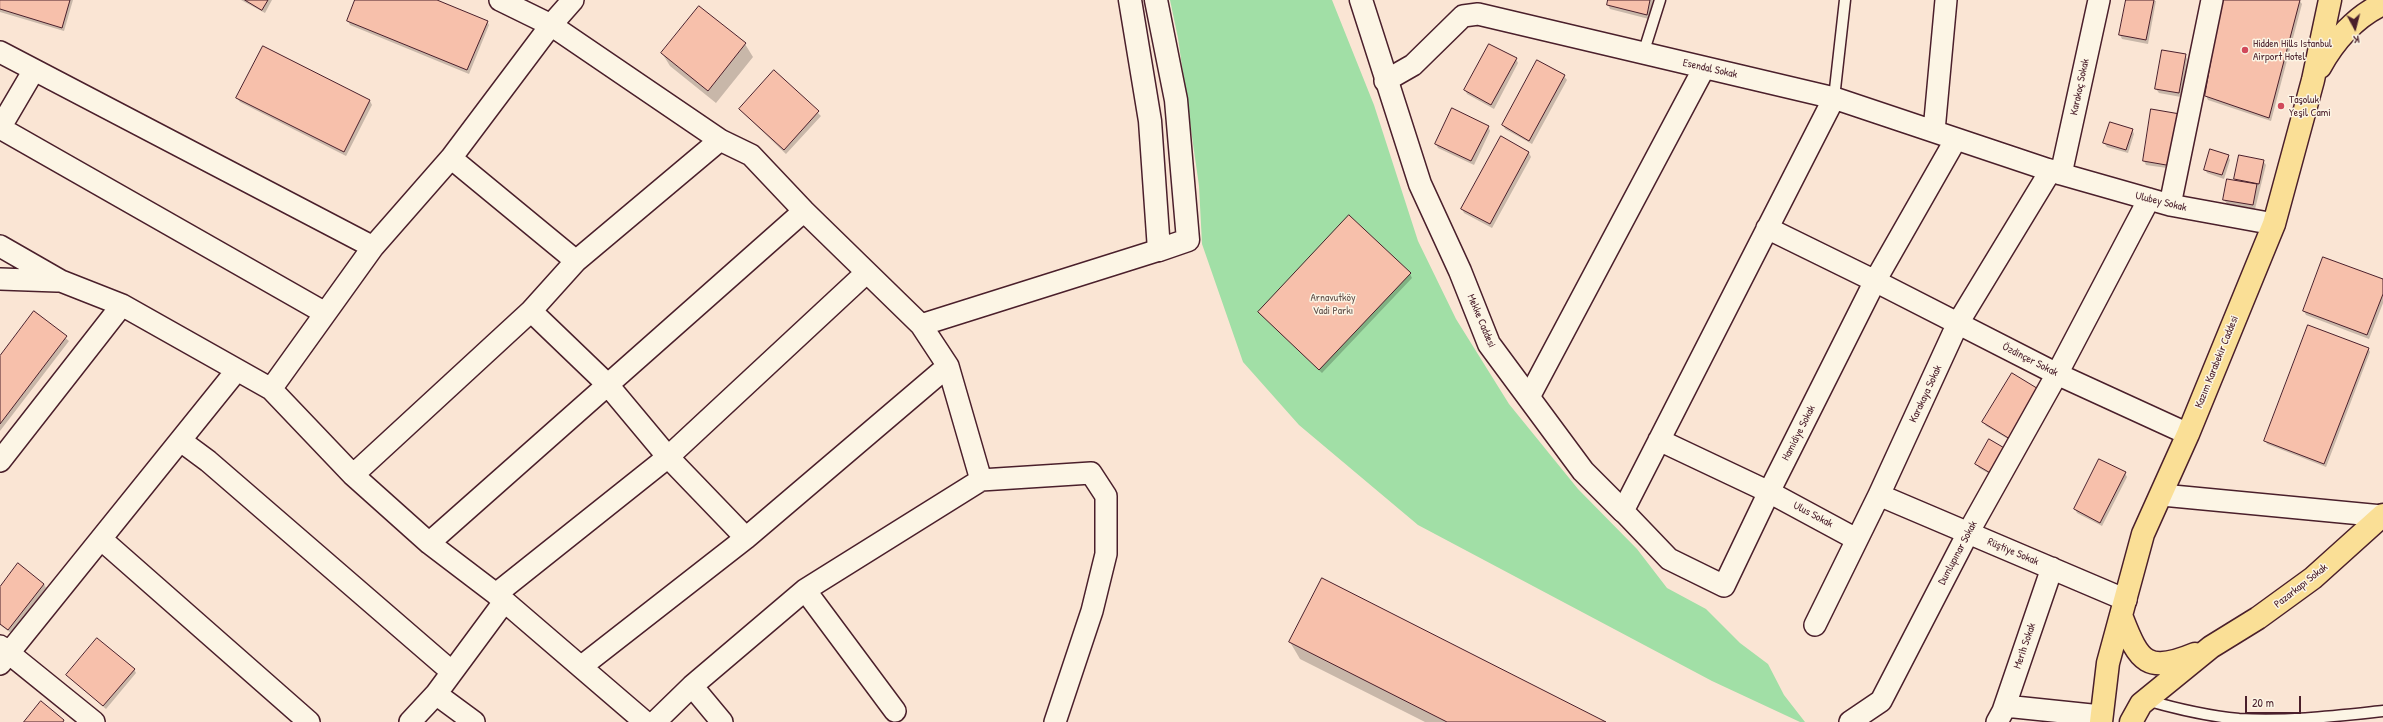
<!DOCTYPE html>
<meta charset="utf-8">
<style>
body{margin:0}
#map{position:relative;width:2383px;height:722px;overflow:hidden;background:#fae5d4;font-family:"Patrick Hand",sans-serif}
canvas{display:block}
.north{position:absolute;left:2335px;top:8px;width:40px;height:40px;-webkit-text-stroke:3px #fcf5e5;paint-order:stroke;rotate:173deg;font-size:11px;font-weight:700;line-height:16px;text-align:center;color:#4a1f2b}
.north::after{content:'';display:block;margin:auto;width:14px;height:18px;background:#4a1f2b;clip-path:polygon(50% 0,100% 100%,50% 72%,0 100%)}
.scale{position:absolute;left:2245px;top:696px;width:56px;height:18px;box-sizing:border-box;border:2px solid #4a1f2b;border-top:0;padding-left:5px;font-size:12px;line-height:14px;white-space:nowrap;color:#4a1f2b;-webkit-text-stroke:3px #fcf5e5;paint-order:stroke}
</style>
<div id="map">
<canvas width="2383" height="722"></canvas>
<div class="north">K</div>
<div class="scale">20 m</div>
</div>
<script>
const g = document.querySelector('canvas').getContext('2d');
g.lineJoin = 'round';
function fill(path, color) { g.fillStyle = color; g.fill(path, 'evenodd'); }
function trace(path, color, width, dash) { g.strokeStyle = color; g.lineWidth = width; g.lineCap = dash ? 'butt' : 'round'; g.setLineDash(dash || []); g.stroke(path); }
function label(font, color, halo, rows, align = 'center') {
  g.font = font + ' "Patrick Hand",sans-serif'; g.lineWidth = 3; g.setLineDash([]); g.textBaseline = 'middle'; g.strokeStyle = halo; g.fillStyle = color; for (const [text, x, y, turn = 0] of rows) {
    g.save(); g.translate(x, y); g.rotate((+turn || 0) * Math.PI / 180); g.textAlign = isNaN(turn) ? turn : align; if (halo) g.strokeText(text, 0, 0); g.fillText(text, 0, 0); g.restore();
  }
}
fill(new Path2D(`
 M1170 0H1332L1374 105 1418 241 1456 319 1509 404 1578 489 1637 549 1667 588 1706 609 1740 643 1768 664 1784 695 1805 722H1800L1712 681 1418 525 1299 425 1243 362 1202 244 1199 186 1178 38Z`), '#a1dfa6');
fill(new Path2D(`
 M0 0H73L64 31 0 12Z
 M241 0H272L265 13Z
 M356 0H435L487 21 489 25 469 74 350 25 348 21Z
 M1609 0H1653L1649 19 1610 9 1608 5Z
 M2127 0 2156 1 2148 44 2122 39 2120 35Z
 M2223 0H2299L2302 4 2271 121 2208 100 2206 96Z
 M745 44 753 57 716 103 670 66 662 53Z
 M1489 45 1516 59 1518 63 1494 109 1467 94 1465 90Z
 M263 47 370 101 372 105 346 156 240 102 237 98Z
 M2185 55 2187 59 2181 97 2159 93 2156 89Z
 M774 72 821 116 786 154 740 110Z
 M1564 76 1567 80 1532 144 1505 129 1503 125Z
 M2152 110 2174 169 2146 165 2144 161Z
 M1488 126 1490 131 1474 165 1438 148 1436 144Z
 M2132 129 2134 134 2128 153 2107 147 2104 143Z
 M1501 138 1529 153 1531 157 1492 228 1464 213 1462 209Z
 M2228 156 2230 160 2224 179 2207 173 2205 169Z
 M2263 161 2266 165 2255 209 2227 204 2224 200 2237 181 2235 179Z
 M2324 258 2383 280V303L2369 339 2306 315 2304 311Z
 M1410 274 1412 278 1322 373 1259 313Z
 M35 313 69 341 0 431V358Z
 M2368 348 2370 352 2326 467 2267 444 2265 440Z
 M2012 375 2013 442 1986 426 1983 422Z
 M1990 441 1995 477 1979 468 1976 464Z
 M2125 473 2127 477 2102 526 2077 513 2075 509Z
 M44 584 46 588 11 633 0 625V588Z
 M1290 642 1604 722H1425L1300 659Z
 M134 669 136 673 106 709 67 675Z`), '#0003');
const building = new Path2D(`
 M0 0H70L62 28 0 9Z
 M245 0H268L262 10Z
 M355 0H437L488 21 467 70 347 21Z
 M1608 0H1650L1647 15 1607 5Z
 M2126 0H2154L2146 40 2119 35Z
 M2222 0H2300L2269 118 2205 96Z
 M699 6 746 43 708 91 661 53Z
 M1489 44 1517 58 1491 105 1464 90Z
 M263 46 370 100 344 152 236 98Z
 M2162 50 2186 54 2179 93 2155 89Z
 M1537 60 1565 75 1529 141 1502 125Z
 M774 70 819 111 784 150 739 109Z
 M1452 108 1489 126 1471 161 1435 144Z
 M2151 109 2180 114 2172 166 2143 161Z
 M2110 122 2133 129 2126 150 2103 143Z
 M1501 136 1529 152 1490 224 1461 209Z
 M2210 149 2229 155 2222 175 2204 170Z
 M2239 155 2264 160 2259 184 2234 179Z
 M2227 179 2257 184 2253 205 2223 200Z
 M1349 215 1411 273 1319 370 1258 312Z
 M2323 257 2383 279V294L2367 335 2303 311Z
 M34 311 67 336 0 424V356Z
 M2308 325 2369 348 2324 464 2264 441Z
 M2012 373 2040 390 2010 439 1982 422Z
 M1989 439 2006 449 1992 474 1975 464Z
 M2099 459 2126 472 2100 523 2074 509Z
 M18 563 44 584 8 630 0 624V587Z
 M1322 578 1606 722H1447L1289 642Z
 M97 638 135 669 103 706 66 675Z
 M41 701 64 720 63 722H24Z`);
fill(building, '#f7c0ab');
trace(building, '#4a1f2b', 1);
const service = new Path2D(`
 M1643 54 1660 0
 M1834 98 1845 0
 M2146 700C2177 709 2207 716 2239 719 2287 722 2336 716 2383 711`);
const minor = new Path2D(`
 M500 0 551 25 720 140 751 155 804 211 921 325 948 366 981 480 805 590 692 686 655 722
 M0 52 373 247
 M1385 81 1413 65 1463 16 1478 14 1834 98 2061 174 2170 205 2274 224
 M1834 98 1623 511 1669 559 1724 586 1769 492 1875 281 1956 139
 M0 128 325 313
 M0 128 34 70
 M1934 131 1946 0
 M451 158 576 261
 M2061 174 2099 0
 M2170 205 2212 0
 M1767 228 1875 281 2057 374 2188 434
 M0 246 61 281 122 305 271 389 353 475 429 543 496 594 645 722
 M0 279 57 281
 M531 311 607 384 668 457 746 538
 M921 325 1159 250
 M271 389 373 247 451 158 551 25 573 0
 M1529 397 1704 68
 M1659 440 1769 492 1856 539
 M181 441 208 461 452 672
 M0 461 122 305
 M353 475 531 311 576 261 720 140
 M981 480 1091 473 1106 496V554L1092 611 1055 722
 M1879 495 2126 600
 M2162 495 2383 516
 M101 539 309 722
 M429 543 804 211
 M805 590 895 711
 M496 594 668 457 866 273
 M1815 625 1879 495 1958 323 2051 170
 M0 646 94 722
 M0 664 237 370
 M582 666 746 538 948 366
 M692 686 722 722
 M436 694 474 722
 M2005 706 2101 716
 M410 722 436 694 504 602
 M1850 722 1881 701 1968 533 2057 374 2149 199
 M1997 722 2003 711 2052 568`);
const tertiary = new Path2D(`
 M1361 0 1420 184 1460 271 1489 344 1583 471 1623 511`);
const secondary = new Path2D(`
 M1130 0 1150 121 1159 250 1188 240 1176 100 1156 0`);
const primary = new Path2D(`
 M2320 67C2334 41 2356 16 2383 4
 M2122 618C2139 662 2147 674 2195 654
 M2101 722 2108 663 2143 534 2188 434 2274 224 2313 80 2330 0
 M2131 722 2141 704 2211 647 2258 618 2313 578 2383 515`);
trace(service, '#4a1f2b', 13);
trace(minor, '#4a1f2b', 24);
trace(tertiary, '#4a1f2b', 25);
trace(secondary, '#4a1f2b', 25);
trace(primary, '#4a1f2b', 25);
trace(service, '#fcf5e5', 10);
trace(minor, '#fcf5e5', 21);
trace(tertiary, '#fcf5e5', 22);
trace(secondary, '#fcf5e5', 22);
trace(primary, '#fadf96', 22);
for (const [x, y, r, color] of [
 [2245,50,4,"#d1495b"],
 [2281,106,4,"#d1495b"]
]) { const dot = new Path2D(); dot.arc(x, y, r, 0, 2 * Math.PI); g.fillStyle = color; g.fill(dot); trace(dot, '#fcf5e5', 1.5); }
label('11px', '#4a1f2b', '#fcf5e5', [
 ["Hidden Hills Istanbul",2253,44],
 ["Airport Hotel",2253,57],
 ["Taşoluk",2289,100],
 ["Yeşil Cami",2289,113]
], 'left');
label('11px', '#4a1f2b', '#fcf5e5', [
 ["Esendal Sokak",1710,69,13],
 ["Karakoç Sokak",2080,87,-78],
 ["Ulubey Sokak",2161,202,14],
 ["Mekke Caddesi",1481,321,67],
 ["Özdinçer Sokak",2030,360,27],
 ["Kazım Karabekir Caddesi",2217,362,-68],
 ["Karakaya Sokak",1926,394,-65],
 ["Hamidiye Sokak",1799,433,-63],
 ["Ulus Sokak",1813,515,28],
 ["Rüştiye Sokak",2013,552,23],
 ["Dumlupınar Sokak",1958,553,-62],
 ["Pazarkapı Sokak",2301,586,-38],
 ["Merih Sokak",2025,646,-71]
]);
label('11px', '#604f4a', '#fcf5e5', [
 ["Arnavutköy",1333,298],
 ["Vadi Parkı",1333,311]
]);
</script>
